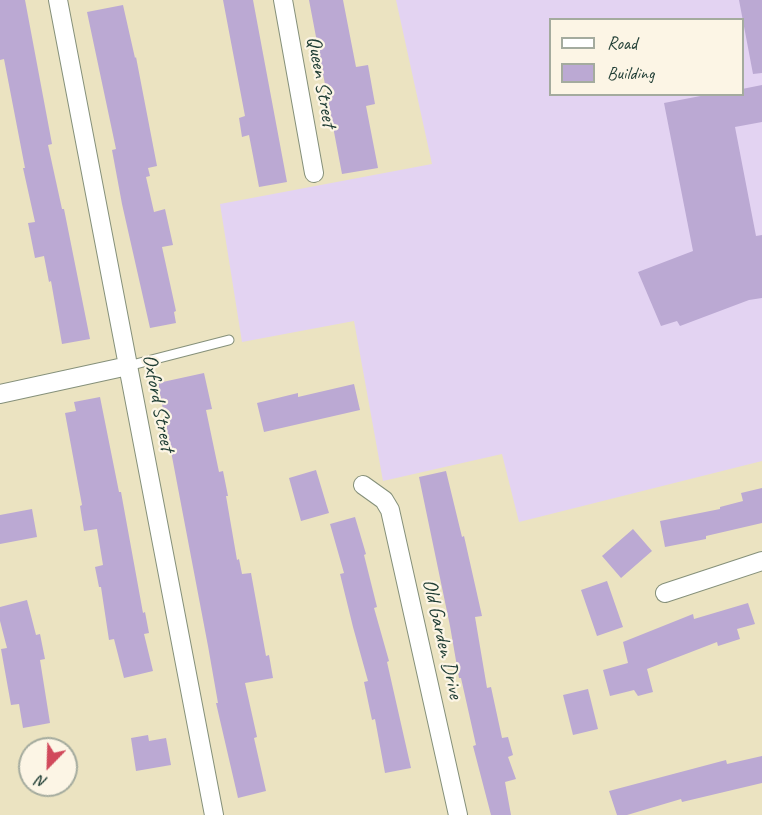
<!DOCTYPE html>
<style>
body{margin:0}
#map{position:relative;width:762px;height:815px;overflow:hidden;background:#ebe3c1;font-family:Caveat,sans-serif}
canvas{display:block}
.legend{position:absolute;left:549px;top:18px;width:195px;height:78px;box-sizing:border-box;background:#fcf5e5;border:2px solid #a4ab9e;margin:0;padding:8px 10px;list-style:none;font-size:18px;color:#1f3d34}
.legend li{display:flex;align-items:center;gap:12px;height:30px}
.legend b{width:30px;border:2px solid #a4ab9e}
.north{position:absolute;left:18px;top:737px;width:60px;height:60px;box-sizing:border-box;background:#fcf5e5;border:2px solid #a4ab9e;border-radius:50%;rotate:203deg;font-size:16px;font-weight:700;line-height:24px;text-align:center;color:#1f3d34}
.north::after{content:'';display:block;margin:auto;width:21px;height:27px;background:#d1495b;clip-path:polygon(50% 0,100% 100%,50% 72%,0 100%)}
</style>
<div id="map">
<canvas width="762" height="815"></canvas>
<ul class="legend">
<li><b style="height:8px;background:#fff"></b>Road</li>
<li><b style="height:16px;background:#bba9d3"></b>Building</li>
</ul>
<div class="north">N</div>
</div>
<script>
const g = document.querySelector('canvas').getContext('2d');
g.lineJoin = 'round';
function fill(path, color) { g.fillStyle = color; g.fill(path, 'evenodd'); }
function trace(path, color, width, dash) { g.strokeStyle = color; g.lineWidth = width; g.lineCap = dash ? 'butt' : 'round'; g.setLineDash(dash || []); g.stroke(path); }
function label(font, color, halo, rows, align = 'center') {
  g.font = font + ' Caveat,sans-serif'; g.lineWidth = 4.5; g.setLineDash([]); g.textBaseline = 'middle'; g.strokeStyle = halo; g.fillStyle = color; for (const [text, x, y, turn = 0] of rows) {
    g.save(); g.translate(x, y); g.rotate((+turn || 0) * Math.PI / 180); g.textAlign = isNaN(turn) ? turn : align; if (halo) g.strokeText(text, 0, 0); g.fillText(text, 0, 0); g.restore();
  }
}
fill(new Path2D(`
 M396 0H762V461L519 522 502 454 383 481 354 321 242 342 220 204 432 164ZM550 20H742V94H550Z`), '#e3d3f2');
fill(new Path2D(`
 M0 0H25L52 144 48 145 62 209H64L90 339 62 344 51 281 49 282 44 256 35 258 28 223 35 222 23 168H25L4 59 0 60Z
 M223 0H253L287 182 259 187 249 135 242 137 239 118 245 116Z
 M309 0H343L356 67 368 65 375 104 366 106 378 168 342 174Z
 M739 0H762V73L753 74Z
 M123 5 135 58 136 57 157 166 148 168 150 176 146 177 154 212 165 209 173 245 162 247 176 311 174 312 176 323 150 328 122 204 112 150 116 149 87 12Z
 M762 85V122L735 127 756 236 762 235V298L749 300 680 326 677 321 661 326 638 272 693 251 664 103 711 94H742V89Z
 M204 373 212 409 206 410 219 472 223 471 228 496H226L237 560 239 559 242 574 251 573 266 656 269 655 273 678 245 683 257 737 254 738 266 791 238 798 216 703H218L208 646 158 383Z
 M354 384 360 410 264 432 257 403 298 393V397Z
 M100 397 119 492H121L143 613 145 612 149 633 144 634 153 671 124 678 114 639 109 640 101 587H99L95 567 103 565 97 529 84 531 80 506 82 505 65 413 76 411 74 402Z
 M316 470 329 513 301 521 289 478Z
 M446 471 462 537 464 536 482 616 475 617 487 688 491 687 502 738 508 737 513 755 508 757 516 779 505 782 511 815H491L473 746 476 745 461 678H459L450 626 419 477Z
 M762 488V523L706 536V539L665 547 660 521 720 509V507L743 501 741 493Z
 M32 509 37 537 0 544V515Z
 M355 517 366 554 364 555 377 607 374 608 389 661 387 662 411 768 385 773 375 719 372 720 364 682 368 681 353 627 340 574 344 573 330 524Z
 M633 529 652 551 621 578 602 556Z
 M607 581 623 627 597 636 581 590Z
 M27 600 36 635 40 634 45 659 40 660 50 723 23 728 19 704 11 705 1 649 7 648 0 621V607Z
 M748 603 755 624 737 629 740 639 718 646 717 642 647 669 653 692 638 696 634 690 610 696 603 670 628 663 623 642 693 614 694 619Z
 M588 689 598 729 573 735 563 695Z
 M148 735 149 741 166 738 171 765 136 771 131 738Z
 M762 756V783L682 802 681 799 627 815H617L609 791 726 760 727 764Z`), '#bba9d3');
const lane = new Path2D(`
 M128 366 229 340`);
const street = new Path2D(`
 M58 0 214 815
 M283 0 314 173
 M0 394 128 366
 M363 485 384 500 390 510 458 815
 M665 593 762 561`);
trace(lane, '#85907a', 11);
trace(street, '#85907a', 20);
trace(lane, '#fff', 9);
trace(street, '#fff', 18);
label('21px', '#1f3d34', '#fcf5e5', [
 ["Queen Street",321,82,80],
 ["Oxford Street",158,403,79],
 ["Old Garden Drive",442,639,77]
]);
</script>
